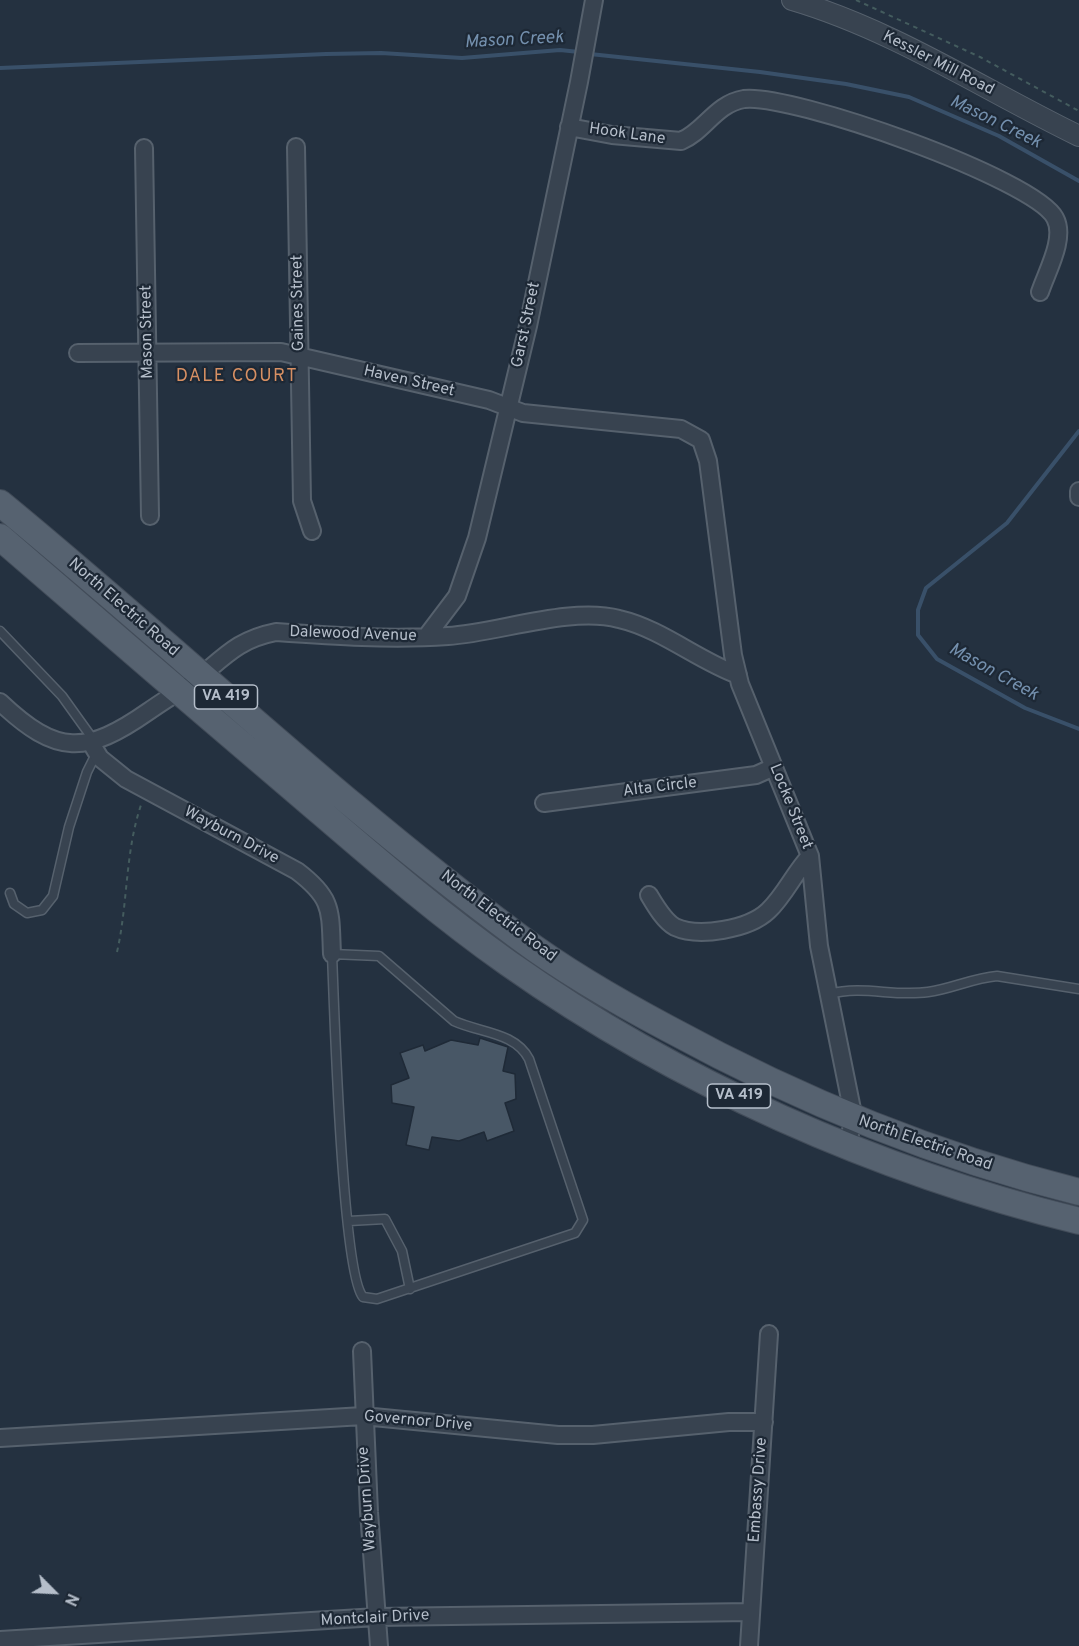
<!DOCTYPE html>
<style>
body{margin:0}
#map{position:relative;width:1079px;height:1646px;overflow:hidden;background:#243140;font-family:Overpass,sans-serif}
canvas{display:block}
.north{position:absolute;left:24px;top:1562px;width:60px;height:60px;-webkit-text-stroke:4px #1d2835;paint-order:stroke;rotate:114deg;font-size:16px;font-weight:700;line-height:24px;text-align:center;color:#b5beca}
.north::after{content:'';display:block;margin:auto;width:21px;height:27px;background:#b5beca;clip-path:polygon(50% 0,100% 100%,50% 72%,0 100%)}
</style>
<div id="map">
<canvas width="1079" height="1646"></canvas>
<div class="north">N</div>
</div>
<script>
const g = document.querySelector('canvas').getContext('2d');
g.lineJoin = 'round';
function trace(path, color, width, dash) { g.strokeStyle = color; g.lineWidth = width; g.lineCap = dash ? 'butt' : 'round'; g.setLineDash(dash || []); g.stroke(path); }
function fill(path, color) { g.fillStyle = color; g.fill(path, 'evenodd'); }
function label(font, color, halo, rows, align = 'center') {
  g.font = font + ' Overpass,sans-serif'; g.lineWidth = 4.5; g.setLineDash([]); g.textBaseline = 'middle'; g.strokeStyle = halo; g.fillStyle = color; for (const [text, x, y, turn = 0] of rows) {
    g.save(); g.translate(x, y); g.rotate((+turn || 0) * Math.PI / 180); g.textAlign = isNaN(turn) ? turn : align; if (halo) g.strokeText(text, 0, 0); g.fillText(text, 0, 0); g.restore();
  }
}
trace(new Path2D(`
 M590 54 760 72 846 84 909 97 999 136 1079 181
 M0 68 326 54 381 53 462 58 560 50 579 52
 M1079 431 1007 523 926 588 918 610V635L937 659 1025 708 1079 729`), '#395069', 4);
const building = new Path2D(`
 M480 1038 508 1047 503 1071 515 1074 516 1099 505 1103 514 1131 487 1141 484 1132 459 1141 432 1137 429 1150 406 1145 414 1107 392 1103 391 1085 409 1078 400 1053 423 1045 425 1051 451 1040 478 1045Z`);
fill(building, '#485766');
trace(building, '#1f2a37', 1.5);
const service = new Path2D(`
 M0 631 62 696 95 742
 M10 893 14 904 27 913 42 910 53 896 69 827 87 772 96 754
 M332 954 379 956 454 1021C480 1033 515 1032 529 1059L583 1220 575 1233 377 1299 363 1297C342 1273 334 1003 332 954Z
 M829 994C864 985 893 997 928 992 951 989 973 978 997 976L1079 989
 M349 1221 385 1219 402 1251 410 1289`);
const minor = new Path2D(`
 M569 127 612 135 681 141C705 131 715 104 744 99 791 93 1035 179 1055 218 1066 238 1047 271 1040 292
 M296 147 302 501 312 531
 M144 148 150 516
 M78 353 281 352 489 400 523 413 681 429 701 440 708 461 733 655 740 684 810 856 819 946 854 1119 847 1145
 M1079 491V497
 M426 637 457 596 477 538 528 326 579 82 594 0
 M0 702C57 756 86 755 149 711 166 699 185 688 202 675 228 653 241 639 276 632 333 636 391 640 448 636 498 633 570 606 619 619 662 629 697 660 738 675
 M91 743 100 758 126 779 297 871C334 899 330 911 332 954
 M544 803 756 775 774 767
 M649 895C655 905 664 921 675 927 699 938 749 929 768 911 785 895 794 873 810 856
 M362 1351 369 1512 379 1646
 M0 1438 363 1416 558 1435H593L729 1422H764
 M0 1640 377 1617 751 1612
 M749 1646 769 1334`);
const tertiary = new Path2D(`
 M792 0C894 30 984 90 1079 136`);
const primary = new Path2D(`
 M0 503C174 646 338 803 519 937 566 972 618 1002 669 1029 799 1100 936 1156 1079 1192
 M0 537C98 622 197 707 296 791 365 850 433 910 508 963 678 1083 877 1171 1079 1221`);
trace(service, '#56616d', 11);
trace(minor, '#56616d', 20);
trace(tertiary, '#56616d', 22);
trace(primary, '#424c59', 28);
trace(new Path2D(`
 M856 0 980 57 1079 111
 M117 952C128 904 125 852 141 805`), '#445c5e', 2, [4.5, 4.5]);
trace(service, '#384350', 8);
trace(minor, '#384350', 16);
trace(tertiary, '#384350', 20);
trace(primary, '#566270', 26);
for (const [x, y, w] of [
 [226,697,63],
 [739,1096,63]
]) { const box = new Path2D(); box.roundRect(x - w / 2, y - 12, w, 24, 4.5); g.fillStyle = '#1d2835'; g.fill(box); trace(box, '#b5beca', 1.5); }
label('bold 15px', '#b5beca', null, [
 ["VA 419",226,697],
 ["VA 419",739,1096]
]);
label('16px', '#b5beca', '#1d2835', [
 ["Kessler Mill Road",938,64,27],
 ["Hook Lane",627,135,8],
 ["Gaines Street",299,303,-91],
 ["Garst Street",527,325,-78],
 ["Mason Street",148,332,-91],
 ["Haven Street",409,382,13],
 ["North Electric Road",123,608,41],
 ["Dalewood Avenue",353,635,2],
 ["Alta Circle",660,788,-7],
 ["Locke Street",790,807,68],
 ["Wayburn Drive",231,836,28],
 ["North Electric Road",498,917,37],
 ["North Electric Road",925,1144,19],
 ["Governor Drive",418,1422,5],
 ["Embassy Drive",759,1490,-86],
 ["Wayburn Drive",368,1499,-94],
 ["Montclair Drive",375,1619,-3]
]);
label('italic 18px', '#7490ae', '#1d2835', [
 ["Mason Creek",514,41,-3],
 ["Mason Creek",995,123,26],
 ["Mason Creek",993,673,29]
]);
g.letterSpacing = '1.5px';
label('18px', '#d89063', '#1d2835', [
 ["DALE COURT",237,377]
]);
g.letterSpacing = '0px';
</script>
